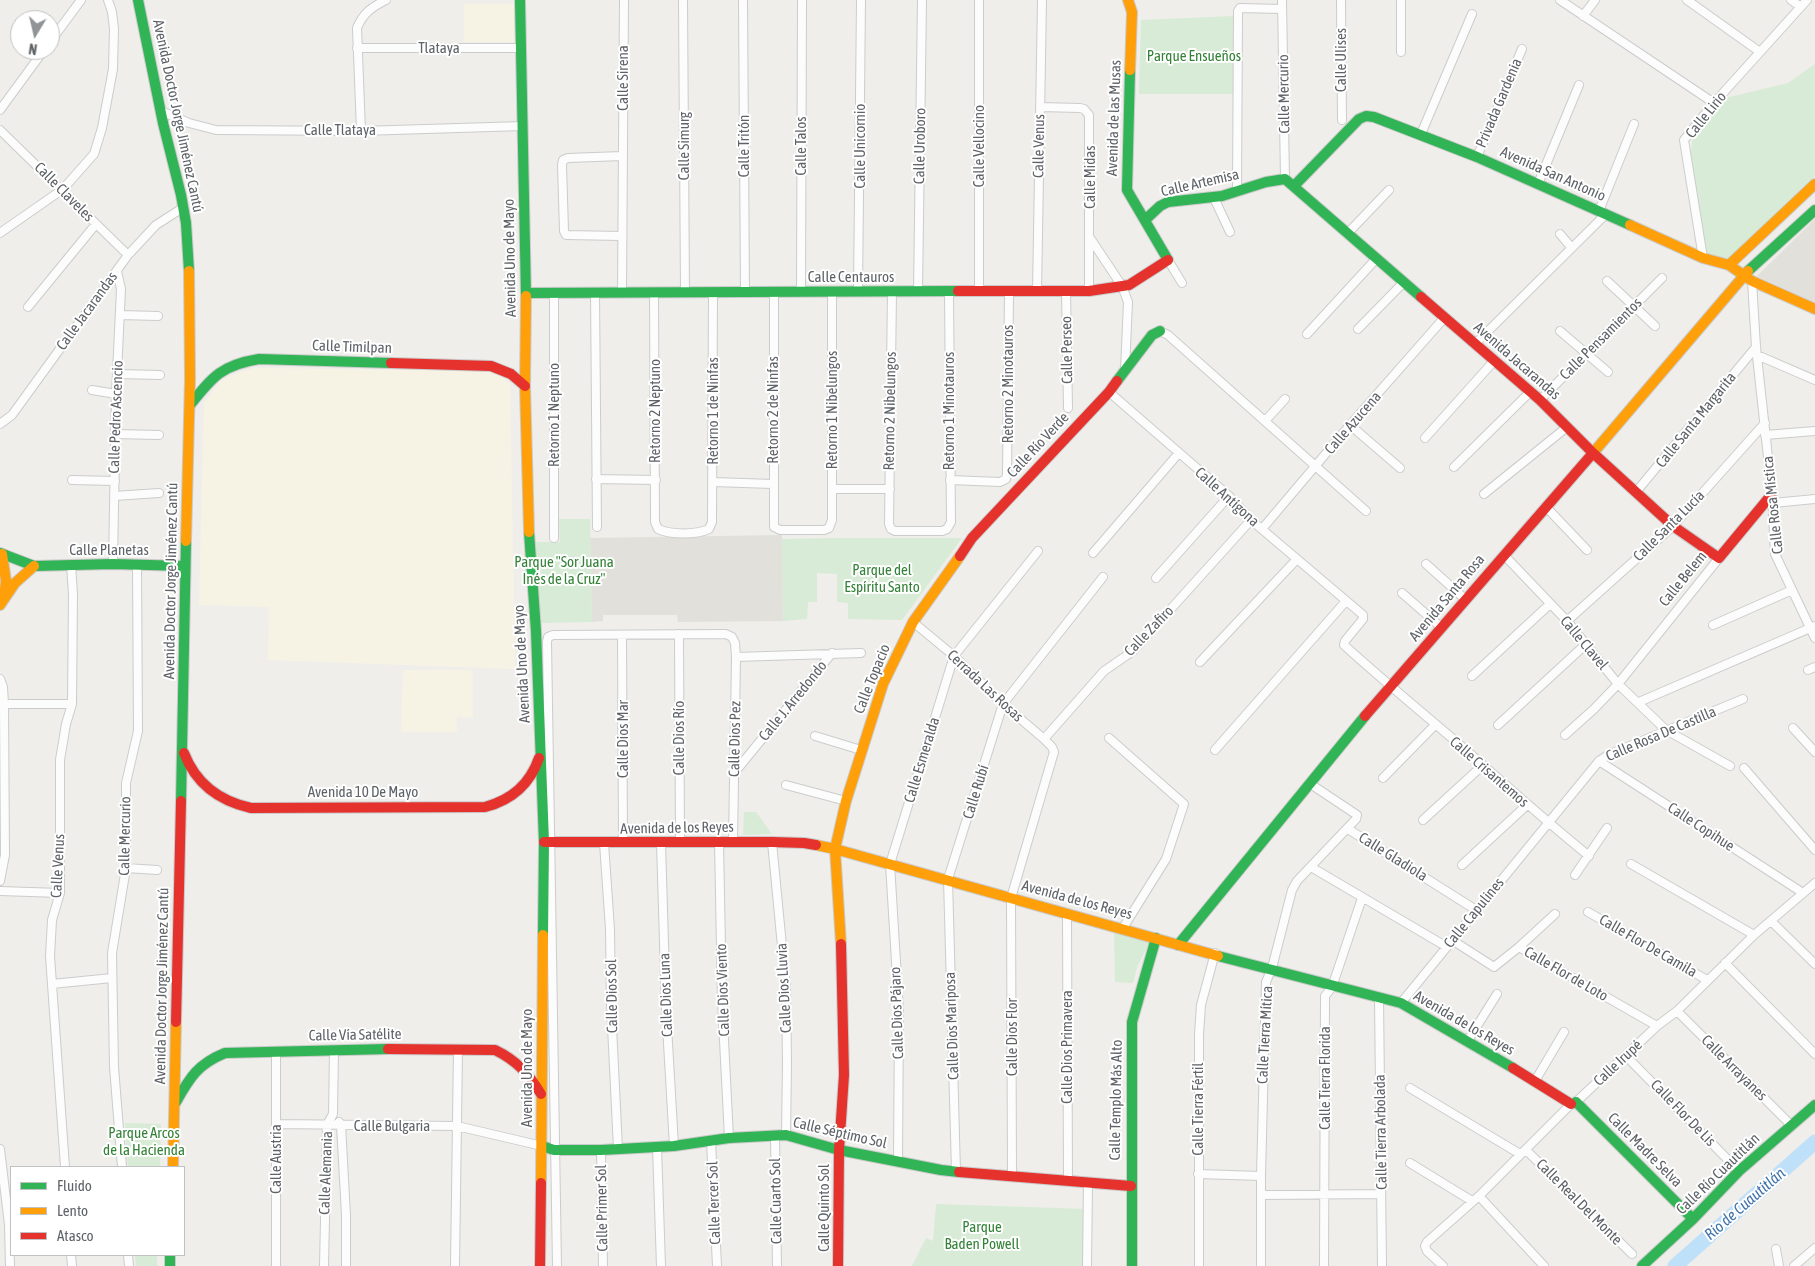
<!DOCTYPE html>
<meta charset="utf-8">
<style>
body{margin:0}
#map{position:relative;width:1815px;height:1266px;overflow:hidden;background:#efeeea;font-family:"Asap Condensed",sans-serif}
canvas{display:block}
.legend{position:absolute;left:10px;top:1166px;width:175px;height:90px;box-sizing:border-box;background:#fff;border:1px solid #bfc1c3;margin:0;padding:6px 9px;list-style:none;font-size:15px;color:#5f6368}
.legend li{display:flex;align-items:center;gap:10px;height:25px}
.legend b{width:25px;border:1px solid #bfc1c3}
.north{position:absolute;left:10px;top:10px;width:50px;height:50px;box-sizing:border-box;background:#fff;border:1px solid #bfc1c3;border-radius:50%;rotate:189deg;font-size:14px;font-weight:700;line-height:20px;text-align:center;color:#5f6368}
.north::after{content:'';display:block;margin:auto;width:18px;height:22px;background:#919496;clip-path:polygon(50% 0,100% 100%,50% 72%,0 100%)}
</style>
<div id="map">
<canvas width="1815" height="1266"></canvas>
<ul class="legend">
<li><b style="height:6px;background:#30b455"></b>Fluido</li>
<li><b style="height:6px;background:#ff9f0a"></b>Lento</li>
<li><b style="height:6px;background:#e5322d"></b>Atasco</li>
</ul>
<div class="north">N</div>
</div>
<script>
const g = document.querySelector('canvas').getContext('2d');
g.lineJoin = 'round';
function fill(path, color) { g.fillStyle = color; g.fill(path, 'evenodd'); }
function trace(path, color, width, dash) { g.strokeStyle = color; g.lineWidth = width; g.lineCap = dash ? 'butt' : 'round'; g.setLineDash(dash || []); g.stroke(path); }
function label(font, color, halo, rows, align = 'center') {
  g.font = font + ' "Asap Condensed",sans-serif'; g.lineWidth = 4; g.setLineDash([]); g.textBaseline = 'middle'; g.strokeStyle = halo; g.fillStyle = color; for (const [text, x, y, turn = 0] of rows) {
    g.save(); g.translate(x, y); g.rotate((+turn || 0) * Math.PI / 180); g.textAlign = isNaN(turn) ? turn : align; if (halo) g.strokeText(text, 0, 0); g.fillText(text, 0, 0); g.restore();
  }
}
fill(new Path2D(`
 M464 4H514L515 42H464Z
 M254 368 489 371 501 376 510 384 515 669 268 660 269 607 199 605 204 403 220 381 237 373Z
 M403 670H473V718L457 717V732H401Z`), '#f7f3e4');
fill(new Path2D(`
 M1815 219V303L1757 276Z
 M782 535 783 621 678 622 677 615H603V621L592 622 590 538Z`), '#e2e0da');
fill(new Path2D(`
 M1233 16V94H1139L1141 20Z
 M1815 64V176L1726 261 1704 254 1689 161 1694 132 1721 99 1788 83Z
 M559 519H590L592 622 537 623 535 542H560Z
 M836 538H962L902 620 848 619V603L837 602V574L817 573V602H808L807 619 783 621 782 539Z
 M744 812H756L772 834 743 835Z
 M1114 929 1151 940 1138 965 1133 983 1115 982Z
 M125 1123 161 1124 160 1167H128Z
 M936 1204 1088 1209V1266H912L926 1238 933 1241Z
 M135 1255H157V1266H136Z`), '#d8ebd6');
trace(new Path2D(`
 M1675 1266 1815 1142`), '#bfe0f9', 15);
const street = new Path2D(`
 M683 0 685 292
 M743 0 745 292
 M979 0V292
 M1282 0 1285 179
 M1341 0 1342 120
 M1401 0V52
 M1560 0 1714 103
 M1687 0 1760 52
 M1791 0 1801 7
 M1583 16 1595 0
 M50 42 81 0
 M357 48H521
 M1040 107 1080 108 1084 109 1089 115V291
 M0 110 44 50
 M161 111 189 123 216 130 361 131 523 126
 M0 130 128 255
 M361 131 357 28C363 13 372 7 386 0
 M1421 134 1472 14
 M622 156 568 158 563 160 562 165 564 231 566 235 622 236
 M1477 157 1522 49
 M1538 184 1579 85
 M1237 192 1238 11 1240 8 1282 9
 M1214 198 1230 232
 M1599 211 1634 124
 M0 233 63 189 94 154 102 128 113 69 114 29 112 12 108 0
 M1347 234 1389 190
 M1560 234 1571 247
 M1090 238 1122 286 1128 302 1125 370
 M1703 258 1684 140 1714 103 1807 0
 M1168 260 1182 283
 M1607 281 1655 326
 M1752 281 1756 347 1772 494 1775 554 1815 638
 M1066 291 1068 408
 M554 292V538
 M595 292 597 527
 M622 292 624 0
 M654 292 655 522 658 529C671 535 696 535 709 529L712 522 713 292
 M774 292V527L780 530H824L829 528 832 520V292
 M801 292 802 0
 M858 292 861 0
 M892 292 889 524 891 529 895 531H942L947 529 951 522 949 292
 M918 292 922 0
 M1037 292 1042 0
 M28 307 96 224
 M120 315 158 316
 M1358 329 1403 283
 M1160 331 1168 335 1366 511
 M1560 331 1608 372
 M1307 334 1376 259
 M1475 344 1606 214
 M1757 355 1815 380
 M117 374 160 375
 M92 390 116 394
 M1109 392 1229 496 1251 520 1363 615V619L1345 641 1344 645C1390 687 1438 725 1484 766 1518 796 1553 827 1589 856
 M1540 400 1662 278
 M1265 421 1285 399
 M0 424 12 415 128 255 156 225 184 207
 M1350 425 1400 468
 M115 434 159 435
 M1765 435 1815 431
 M1425 438 1494 361
 M1454 467 1530 392
 M596 479 656 480
 M72 480 115 481
 M950 480 1000 482 1006 479 1007 474 1009 292
 M713 482 773 484
 M832 489H890
 M1636 492 1756 347
 M1484 494 1567 427
 M114 496 159 493
 M1773 503 1815 499
 M1546 507 1587 550
 M1262 529 1350 425 1445 317
 M1093 553 1178 454
 M1504 555 1567 621 1618 684 1666 730 1730 766
 M113 564 116 394 121 289 117 271
 M1426 564 1465 599
 M1156 578 1229 496
 M1402 593 1442 628
 M1567 621 1673 526 1765 423
 M913 622 954 656 1003 704 1044 739 1052 747 1054 752 1011 898 1012 1177
 M1713 625 1792 590
 M679 634 680 843
 M622 635 623 843
 M736 657 861 653
 M1200 662 1297 559
 M1808 670 1815 667
 M1472 676 1550 604
 M0 679 3 687 4 704 5 855 0 881
 M1639 702 1815 626
 M4 704H72
 M1498 725 1585 645
 M1793 728 1815 752
 M1565 735 1594 709 1618 684 1719 558
 M815 736 861 750
 M1109 738 1184 804 1166 859 1123 928
 M1044 739 1104 671 1133 651 1251 520
 M1215 750 1346 601
 M1599 761 1803 893
 M1744 768 1815 850
 M735 772 832 653
 M1383 778 1435 725
 M786 785 846 801
 M1423 820 1483 765
 M1348 829 1476 910
 M719 842 722 1001 729 1138
 M772 842 786 988 787 1063 786 1135
 M604 843 610 929 611 1006 618 1149
 M661 843 666 1009 674 1146
 M1631 864 1754 935
 M1462 865 1527 805
 M1311 867 1447 947
 M126 868 157 870
 M1575 875 1607 828
 M0 891 60 893
 M1588 912 1707 980
 M1067 913 1068 1182
 M1771 921 1815 964
 M1452 940 1494 967 1519 947 1555 914
 M1519 947 1657 1026
 M1725 963 1815 1054
 M52 984 112 978
 M1379 998 1382 1266
 M1401 1003 1599 761 1608 755 1743 699
 M1677 1011 1792 1126
 M1467 1042 1497 994
 M1626 1056 1739 1171
 M1535 1081 1564 1032
 M1410 1088 1520 1154
 M339 1122 341 1125 346 1215V1266
 M276 1124 457 1126 542 1146
 M775 1136 777 1266
 M711 1141 717 1266
 M657 1147 661 1266
 M0 1149 9 1225 10 1266
 M601 1150 603 1266
 M1526 1150 1632 1254
 M898 1162 899 1011 890 864 954 656 1038 551
 M1410 1163 1472 1201
 M65 1167 50 956 52 920 60 893V760L66 724 72 704 73 594 71 565
 M122 1167 114 1067 112 953 126 868V783L138 731 137 565
 M956 1172 948 879 1003 704 1103 577
 M1198 1174 1261 1176
 M1261 1195 1381 1194
 M1479 1196 1544 1266
 M1776 1249 1779 1266
 M71 1255 72 1266
 M128 1255 129 1266
 M276 1266V1052
 M324 1266 327 1125 333 1114 334 1051
 M455 1266 458 1050
 M557 1266 547 642 548 637 553 635 726 634 732 637 735 643 736 657 733 842
 M1087 1266 1088 1183
 M1199 1266V1034L1201 1005 1215 953
 M1261 1266V1176L1266 982 1272 968 1292 890 1297 881 1356 819 1357 815 1309 783
 M1324 1266 1325 996 1332 987 1362 898
 M1443 1266 1427 1251 1425 1246 1427 1242 1479 1196 1571 1104 1576 1102 1657 1026 1677 1011 1754 935 1815 883
 M1794 1266 1815 1248`);
const fast = new Path2D(`
 M138 0 163 123 181 195 186 223 189 271
 M520 0 526 296
 M1130 70 1127 190 1168 260
 M1294 186 1359 119 1366 116 1374 117 1477 157 1630 225
 M1145 220 1160 206 1168 202 1222 196 1266 182 1285 179 1421 297
 M1748 271 1815 210
 M526 293 958 291
 M1117 381 1152 335 1160 331
 M190 405C213 376 222 365 259 359L391 363
 M529 532 536 631 544 842 543 935
 M0 553 34 566 113 564 185 566
 M181 801 186 541
 M1178 945 1365 716
 M1218 956 1401 1003 1513 1068
 M176 1102C190 1077 198 1064 225 1053L388 1049
 M1576 1102 1693 1219
 M542 1146 554 1150H601L674 1146 729 1138 786 1135 839 1150 941 1170 959 1172
 M170 1255V1266
 M1132 1266V1022L1156 938
 M1642 1266 1693 1219 1739 1171 1815 1105`);
const slow = new Path2D(`
 M1128 0 1132 12 1130 70
 M1630 225 1703 258 1729 265 1752 281 1815 309
 M1729 265 1815 184
 M526 296 525 386 529 532
 M1593 453 1748 271
 M186 541 190 379 189 271
 M2 554 6 581 4 597
 M0 605 15 583 34 566
 M816 845 835 849 1218 956
 M841 944 835 849 846 801 883 684 913 622 960 556
 M173 1167 176 1022
 M541 1183 543 935`);
const jam = new Path2D(`
 M958 291H1089L1129 285 1168 260
 M1421 297 1540 400 1593 453 1673 526 1719 558 1772 494
 M391 363 491 366 511 374 525 386
 M960 556 972 538 1109 392 1117 381
 M1365 716 1593 453
 M184 753C196 784 219 801 251 808L485 807C512 800 530 784 539 758
 M544 842H772L804 843 816 845
 M176 1022 181 801
 M388 1049 495 1050C516 1060 529 1074 541 1094
 M1513 1068 1571 1104
 M959 1172 1131 1186
 M540 1266 541 1183
 M838 1266 839 1150 844 1075 841 944`);
trace(street, '#cbcccc', 10);
trace(fast, '#cacacb', 12);
trace(slow, '#cacacb', 12);
trace(jam, '#cacacb', 12);
trace(street, '#fdfcfc', 8);
trace(fast, '#30b455', 10);
trace(slow, '#ff9f0a', 10);
trace(jam, '#e5322d', 10);
label('15px', '#5f6368', '#fff', [
 ["Tlataya",439,48],
 ["Calle Ulises",1341,60,-90],
 ["Calle Sirena",623,78,-90],
 ["Calle Mercurio",1284,94,-91],
 ["Privada Gardenia",1499,103,-67],
 ["Calle Lirio",1706,115,-51],
 ["Avenida Doctor Jorge Jiménez Cantú",178,116,78],
 ["Avenida de las Musas",1114,118,-88],
 ["Calle Tlataya",340,130],
 ["Calle Simurg",684,146,-90],
 ["Calle Tritón",744,146,-90],
 ["Calle Talos",801,146,-90],
 ["Calle Unicornio",860,146,-90],
 ["Calle Uroboro",920,146,-89],
 ["Calle Vellocino",979,146,-90],
 ["Calle Venus",1039,146,-89],
 ["Avenida San Antonio",1553,174,24],
 ["Calle Midas",1090,177,-90],
 ["Calle Artemisa",1200,183,-13],
 ["Calle Claveles",64,192,45],
 ["Avenida Uno de Mayo",510,258,-91],
 ["Calle Centauros",851,277],
 ["Calle Jacarandas",87,311,-54],
 ["Calle Pensamientos",1601,339,-45],
 ["Calle Timilpan",352,347,2],
 ["Calle Perseo",1067,350,-91],
 ["Avenida Jacarandas",1517,361,41],
 ["Retorno 2 Minotauros",1008,384,-90],
 ["Retorno 2 de Ninfas",773,410,-90],
 ["Retorno 1 Nibelungos",832,410,-90],
 ["Retorno 2 Neptuno",655,411,-90],
 ["Retorno 1 de Ninfas",713,411,-90],
 ["Retorno 2 Nibelungos",890,411,-89],
 ["Retorno 1 Minotauros",949,411,-90],
 ["Retorno 1 Neptuno",554,415,-90],
 ["Calle Pedro Ascencio",116,417,-88],
 ["Calle Santa Margarita",1696,420,-51],
 ["Calle Azucena",1353,423,-49],
 ["Calle Río Verde",1038,445,-47],
 ["Calle Antígona",1227,497,42],
 ["Calle Rosa Mística",1773,505,-96],
 ["Calle Santa Lucía",1669,526,-45],
 ["Calle Planetas",109,550],
 ["Calle Belem",1683,579,-51],
 ["Avenida Doctor Jorge Jiménez Cantú",171,581,-89],
 ["Avenida Santa Rosa",1447,598,-50],
 ["Calle Zafiro",1149,631,-46],
 ["Calle Clavel",1584,643,50],
 ["Avenida Uno de Mayo",522,664,-93],
 ["Calle Topacio",872,679,-68],
 ["Cerrada Las Rosas",985,686,43],
 ["Calle J. Arredondo",793,701,-51],
 ["Calle Rosa De Castilla",1661,734,-23],
 ["Calle Dios Río",679,738,-90],
 ["Calle Dios Mar",623,739,-90],
 ["Calle Dios Pez",735,739,-89],
 ["Calle Esmeralda",922,760,-73],
 ["Calle Crisantemos",1489,772,41],
 ["Avenida 10 De Mayo",363,792],
 ["Calle Rubí",976,792,-73],
 ["Calle Copihue",1701,827,33],
 ["Avenida de los Reyes",677,828,-1],
 ["Calle Mercurio",125,836,-89],
 ["Calle Gladiola",1393,857,32],
 ["Calle Venus",58,866,-87],
 ["Avenida de los Reyes",1077,900,15],
 ["Calle Capulines",1474,913,-51],
 ["Calle Flor De Camila",1648,946,30],
 ["Calle Flor de Loto",1566,974,30],
 ["Avenida Doctor Jorge Jiménez Cantú",162,986,-89],
 ["Calle Dios Lluvia",784,988,-93],
 ["Calle Dios Viento",723,990,-92],
 ["Calle Dios Luna",666,995,-92],
 ["Calle Dios Sol",612,996,-91],
 ["Calle Dios Pájaro",897,1013,-92],
 ["Avenida de los Reyes",1464,1023,30],
 ["Calle Dios Mariposa",952,1026,-92],
 ["Calle Vía Satélite",355,1035,-1],
 ["Calle Tierra Mítica",1265,1035,-87],
 ["Calle Dios Flor",1012,1037,-90],
 ["Calle Dios Primavera",1067,1047,-90],
 ["Calle Irupé",1618,1063,-43],
 ["Avenida Uno de Mayo",527,1068,-90],
 ["Calle Arrayanes",1734,1068,45],
 ["Calle Tierra Florida",1325,1078,-90],
 ["Calle Templo Más Alto",1116,1100,-89],
 ["Calle Tierra Fértil",1198,1109,-90],
 ["Calle Flor De Lis",1683,1113,46],
 ["Calle Bulgaria",392,1126],
 ["Calle Tierra Arbolada",1381,1132,-91],
 ["Calle Séptimo Sol",840,1133,13],
 ["Calle Madre Selva",1645,1150,45],
 ["Calle Austria",276,1159,-90],
 ["Calle Alemania",326,1173,-88],
 ["Calle Río Cuautitlán",1718,1174,-44],
 ["Calle Cuarto Sol",776,1201,-91],
 ["Calle Real Del Monte",1579,1202,45],
 ["Calle Tercer Sol",714,1203,-92],
 ["Calle Primer Sol",602,1208,-91],
 ["Calle Quinto Sol",824,1208,-90]
]);
label('15px', '#348238', '#fff', [
 ["Parque Ensueños",1194,56],
 ["Parque \"Sor Juana",564,562],
 ["Inés de la Cruz\"",564,579],
 ["Parque del",882,570],
 ["Espíritu Santo",882,587],
 ["Parque Arcos",144,1133],
 ["de la Hacienda",144,1150],
 ["Parque",982,1227],
 ["Baden Powell",982,1244]
]);
label('italic 16px', '#4174aa', '#fff', [
 ["Rio de Cuautitlán",1745,1204,-41]
]);
</script>
